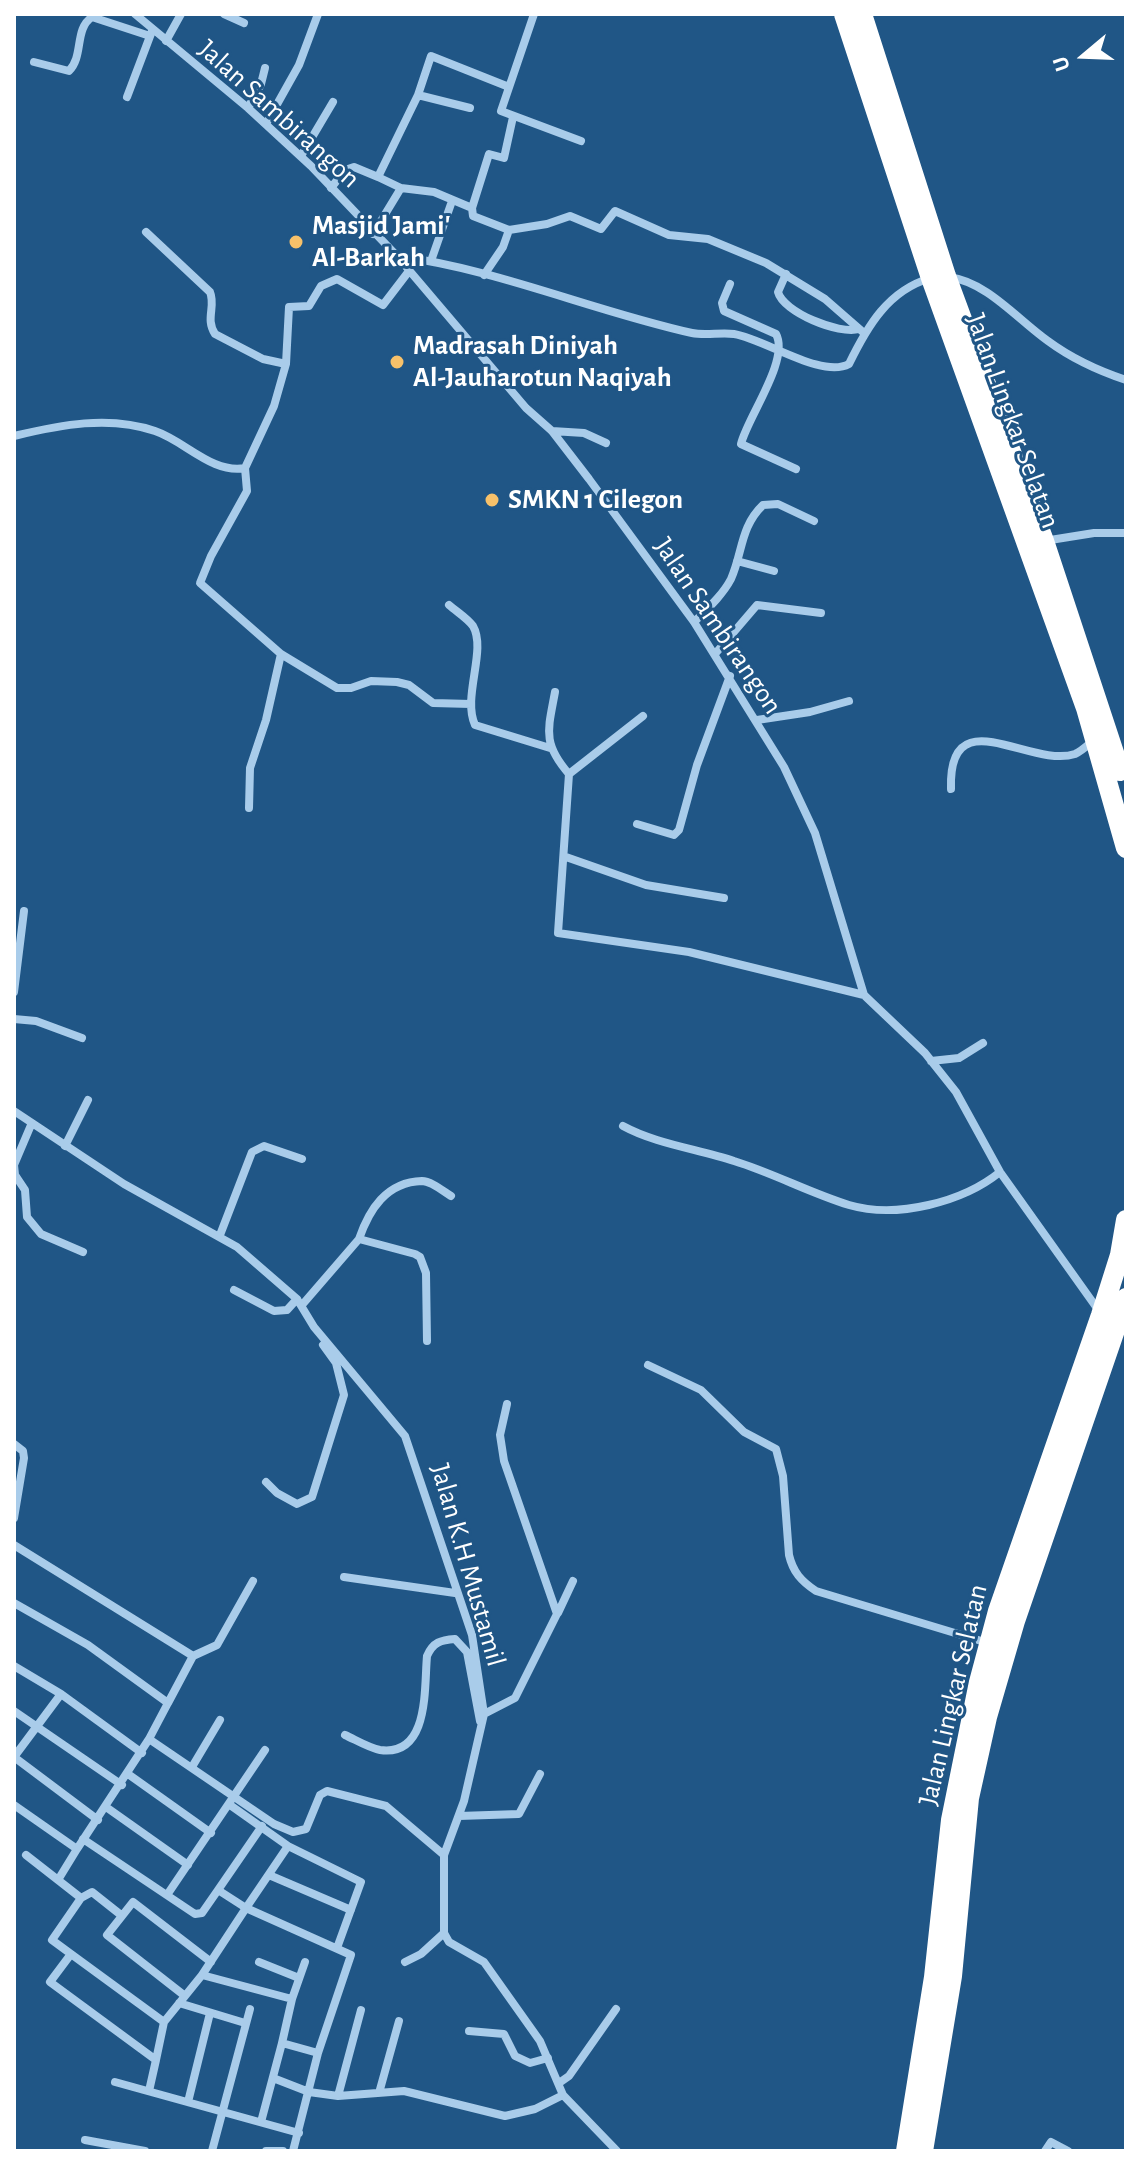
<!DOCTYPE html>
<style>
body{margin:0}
#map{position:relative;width:1140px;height:2165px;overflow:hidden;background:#205686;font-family:"Alegreya Sans",sans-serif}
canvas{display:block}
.frame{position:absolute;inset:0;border:16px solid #fff;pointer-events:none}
.north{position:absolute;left:1044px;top:16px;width:80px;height:80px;-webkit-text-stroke:6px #205686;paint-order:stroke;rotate:251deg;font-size:22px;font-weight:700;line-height:32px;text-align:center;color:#fff}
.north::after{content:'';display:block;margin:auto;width:28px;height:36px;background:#fff;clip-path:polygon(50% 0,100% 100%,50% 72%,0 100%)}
</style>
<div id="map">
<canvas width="1140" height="2165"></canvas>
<div class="frame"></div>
<div class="north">U</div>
</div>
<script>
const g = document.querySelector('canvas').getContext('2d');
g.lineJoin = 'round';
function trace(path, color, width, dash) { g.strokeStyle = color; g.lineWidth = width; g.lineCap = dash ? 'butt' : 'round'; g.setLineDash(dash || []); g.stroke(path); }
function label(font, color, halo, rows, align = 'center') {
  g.font = font + ' "Alegreya Sans",sans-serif'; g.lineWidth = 6; g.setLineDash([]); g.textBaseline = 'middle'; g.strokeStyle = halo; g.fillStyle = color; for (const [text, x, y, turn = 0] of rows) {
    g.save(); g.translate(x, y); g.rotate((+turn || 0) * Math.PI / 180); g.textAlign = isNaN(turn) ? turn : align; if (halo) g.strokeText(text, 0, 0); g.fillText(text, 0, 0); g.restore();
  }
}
trace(new Path2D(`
 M135 14 248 108 311 166 397 256 526 408 552 431 589 479 694 622 784 767 815 833 864 995 925 1053 956 1092 1000 1172 1099 1311
 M224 14 244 23
 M534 14 501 111 581 141
 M166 41 181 14
 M34 62 69 71C84 56 74 29 92 17L150 36
 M418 95 470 108
 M127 97 152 31
 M248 108 261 84 265 68
 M266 124 299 65 318 14
 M301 156 333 102
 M378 177 401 188 434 192 472 208
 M331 188 345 170 354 167 378 177 418 95 431 56 509 87
 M509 230 547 224 570 216 601 229 615 211 669 235 708 239 766 263 825 299 864 333
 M146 232 210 292C216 306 205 319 215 334L263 359 286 364
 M373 234 401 188
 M397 256C497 269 593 311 692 333 706 336 720 332 734 334 765 339 822 379 849 364 867 327 888 290 931 278
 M431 261 452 201
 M786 274 778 292C783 312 839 335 859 329
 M484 275 503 247 509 230 473 216 472 208 489 154 504 158 513 117
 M949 277C987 282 1017 319 1048 341 1071 358 1099 371 1126 380
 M730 284 722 303 724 311 776 334C790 360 747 418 741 444L796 469
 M552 431 584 433 606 443
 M14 436C60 425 109 415 155 431 185 441 212 474 245 468
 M1044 541 1094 533H1126
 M737 561 774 571
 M449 605C457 612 467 618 473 626 487 650 462 697 475 725L550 748
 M694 622C707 609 722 596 731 579 743 552 740 527 763 505L778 504 814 521
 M281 654 337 688H351L371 681 397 682 409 685 433 703 471 704
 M715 654 757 605 821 613
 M555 692C548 730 542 743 569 774
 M643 716 569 774 558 933 689 952 864 995
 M757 720 810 712 849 701
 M951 789C948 697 1030 769 1075 754 1082 751 1089 744 1095 739
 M249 808 250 768 266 720 281 654 200 583 211 556 247 491 245 468 274 406 286 364 289 307 309 306 321 286 337 279 383 305 409 271
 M637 824 674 835 679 830 697 765 730 676
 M566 857 646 885 724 898
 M14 992 24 911
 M14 1019 36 1021 82 1038
 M931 1061 959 1058 983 1043
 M14 1111 124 1184 237 1247 297 1299 314 1327 405 1436 472 1635 484 1714 464 1801 444 1855V1933L449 1942 484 1962 540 2041 563 2095 617 2151
 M31 1125 14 1165 15 1175 25 1190 27 1217 41 1234 83 1252
 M623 1126C656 1144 698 1149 734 1161 773 1173 810 1193 849 1205 897 1219 963 1202 1000 1172
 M65 1146 88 1100
 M220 1235 252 1152 264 1146 302 1159
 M359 1239C369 1210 386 1182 422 1181 431 1181 443 1191 451 1196
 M234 1290 274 1311 287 1310 297 1299
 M302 1305 359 1239 415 1254 420 1257 426 1273 427 1341
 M648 1365 701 1390 744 1432 776 1449 783 1476 789 1555C793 1572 801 1581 816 1591L988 1643
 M14 1444 23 1451 24 1458 14 1518
 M266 1482 277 1493 297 1504 312 1497 344 1395 336 1363 323 1345
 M14 1545 193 1656
 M344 1577 455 1593
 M14 1603 88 1645 168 1703 149 1739 274 1824 293 1832 306 1829 320 1795 327 1791 386 1806 444 1855
 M558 1613 573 1581
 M14 1666 61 1694
 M168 1703 193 1656 217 1645 253 1581
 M14 1711 122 1785
 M484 1714 515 1698 557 1614 504 1461 500 1435 507 1404
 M345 1735C356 1740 369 1748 380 1750 430 1757 424 1687 427 1656 433 1642 441 1640 455 1639L467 1652 480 1721
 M14 1757 61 1694 142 1753
 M14 1757 98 1820
 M192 1767 220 1720
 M128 1774 211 1833
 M14 1805 77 1849 149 1739
 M106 1807 188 1865
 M459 1816 519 1814 540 1774
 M83 1839 195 1914 202 1913 218 1890 246 1908 288 1846 230 1805
 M288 1846 361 1882 337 1948
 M77 1849 58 1880 81 1898 52 1940 71 1954 50 1982 156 2060 164 2022 202 1975 246 1908 351 1955 318 2053 293 2151
 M26 1855 58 1880
 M269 1875 351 1910
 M218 1890 262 1826
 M167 1895 265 1750
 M81 1898 92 1892 121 1915
 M71 1954 164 2022
 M259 1962 299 1978
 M405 1962 421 1954 444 1933
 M202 1975 292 1999 282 2043 318 2053
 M185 1996 107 1935 133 1902 211 1962
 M292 1999 305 1962
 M179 2003 245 2023
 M469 2031 504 2034 515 2056 530 2063 548 2058
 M273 2078 309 2092 338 2096 404 2091 505 2116 535 2109 563 2095
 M115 2082 299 2133
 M559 2083 569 2076 616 2009
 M149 2091 156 2060
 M379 2093 399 2021
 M338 2096 361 2010
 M188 2102 210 2013
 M261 2122 282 2043
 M85 2140 145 2151
 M212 2151 250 2009
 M266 2151H283
 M1045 2151 1051 2142 1068 2151`), '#a9ccea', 8);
trace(new Path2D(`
 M844 14 931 278 1086 708 1126 848
 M862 14 946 276 1044 541 1120 771
 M906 2151 934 1977 951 1820 979 1682 998 1611 1101 1315 1120 1255 1126 1220
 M923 2151 952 1976 969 1798 987 1717 1015 1621 1126 1298`), '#fff', 20);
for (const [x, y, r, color] of [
 [296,242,8,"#f7c16a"],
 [397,362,8,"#f7c16a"],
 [492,500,8,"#f7c16a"]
]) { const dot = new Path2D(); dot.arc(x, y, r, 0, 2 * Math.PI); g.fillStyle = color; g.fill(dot); trace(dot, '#205686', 3); }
label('28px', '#fff', '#205686', [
 ["Jalan Sambirangon",279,114,42],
 ["Jalan Lingkar Selatan",1013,421,70],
 ["Jalan Sambirangon",718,626,56],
 ["Jalan K.H Mustamil",468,1565,74],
 ["Jalan Lingkar Selatan",953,1695,-77]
]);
label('bold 28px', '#fff', '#205686', [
 ["Masjid Jami'",312,226],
 ["Al-Barkah",312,258],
 ["Madrasah Diniyah",413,346],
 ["Al-Jauharotun Naqiyah",413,378],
 ["SMKN 1 Cilegon",508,500]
], 'left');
</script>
